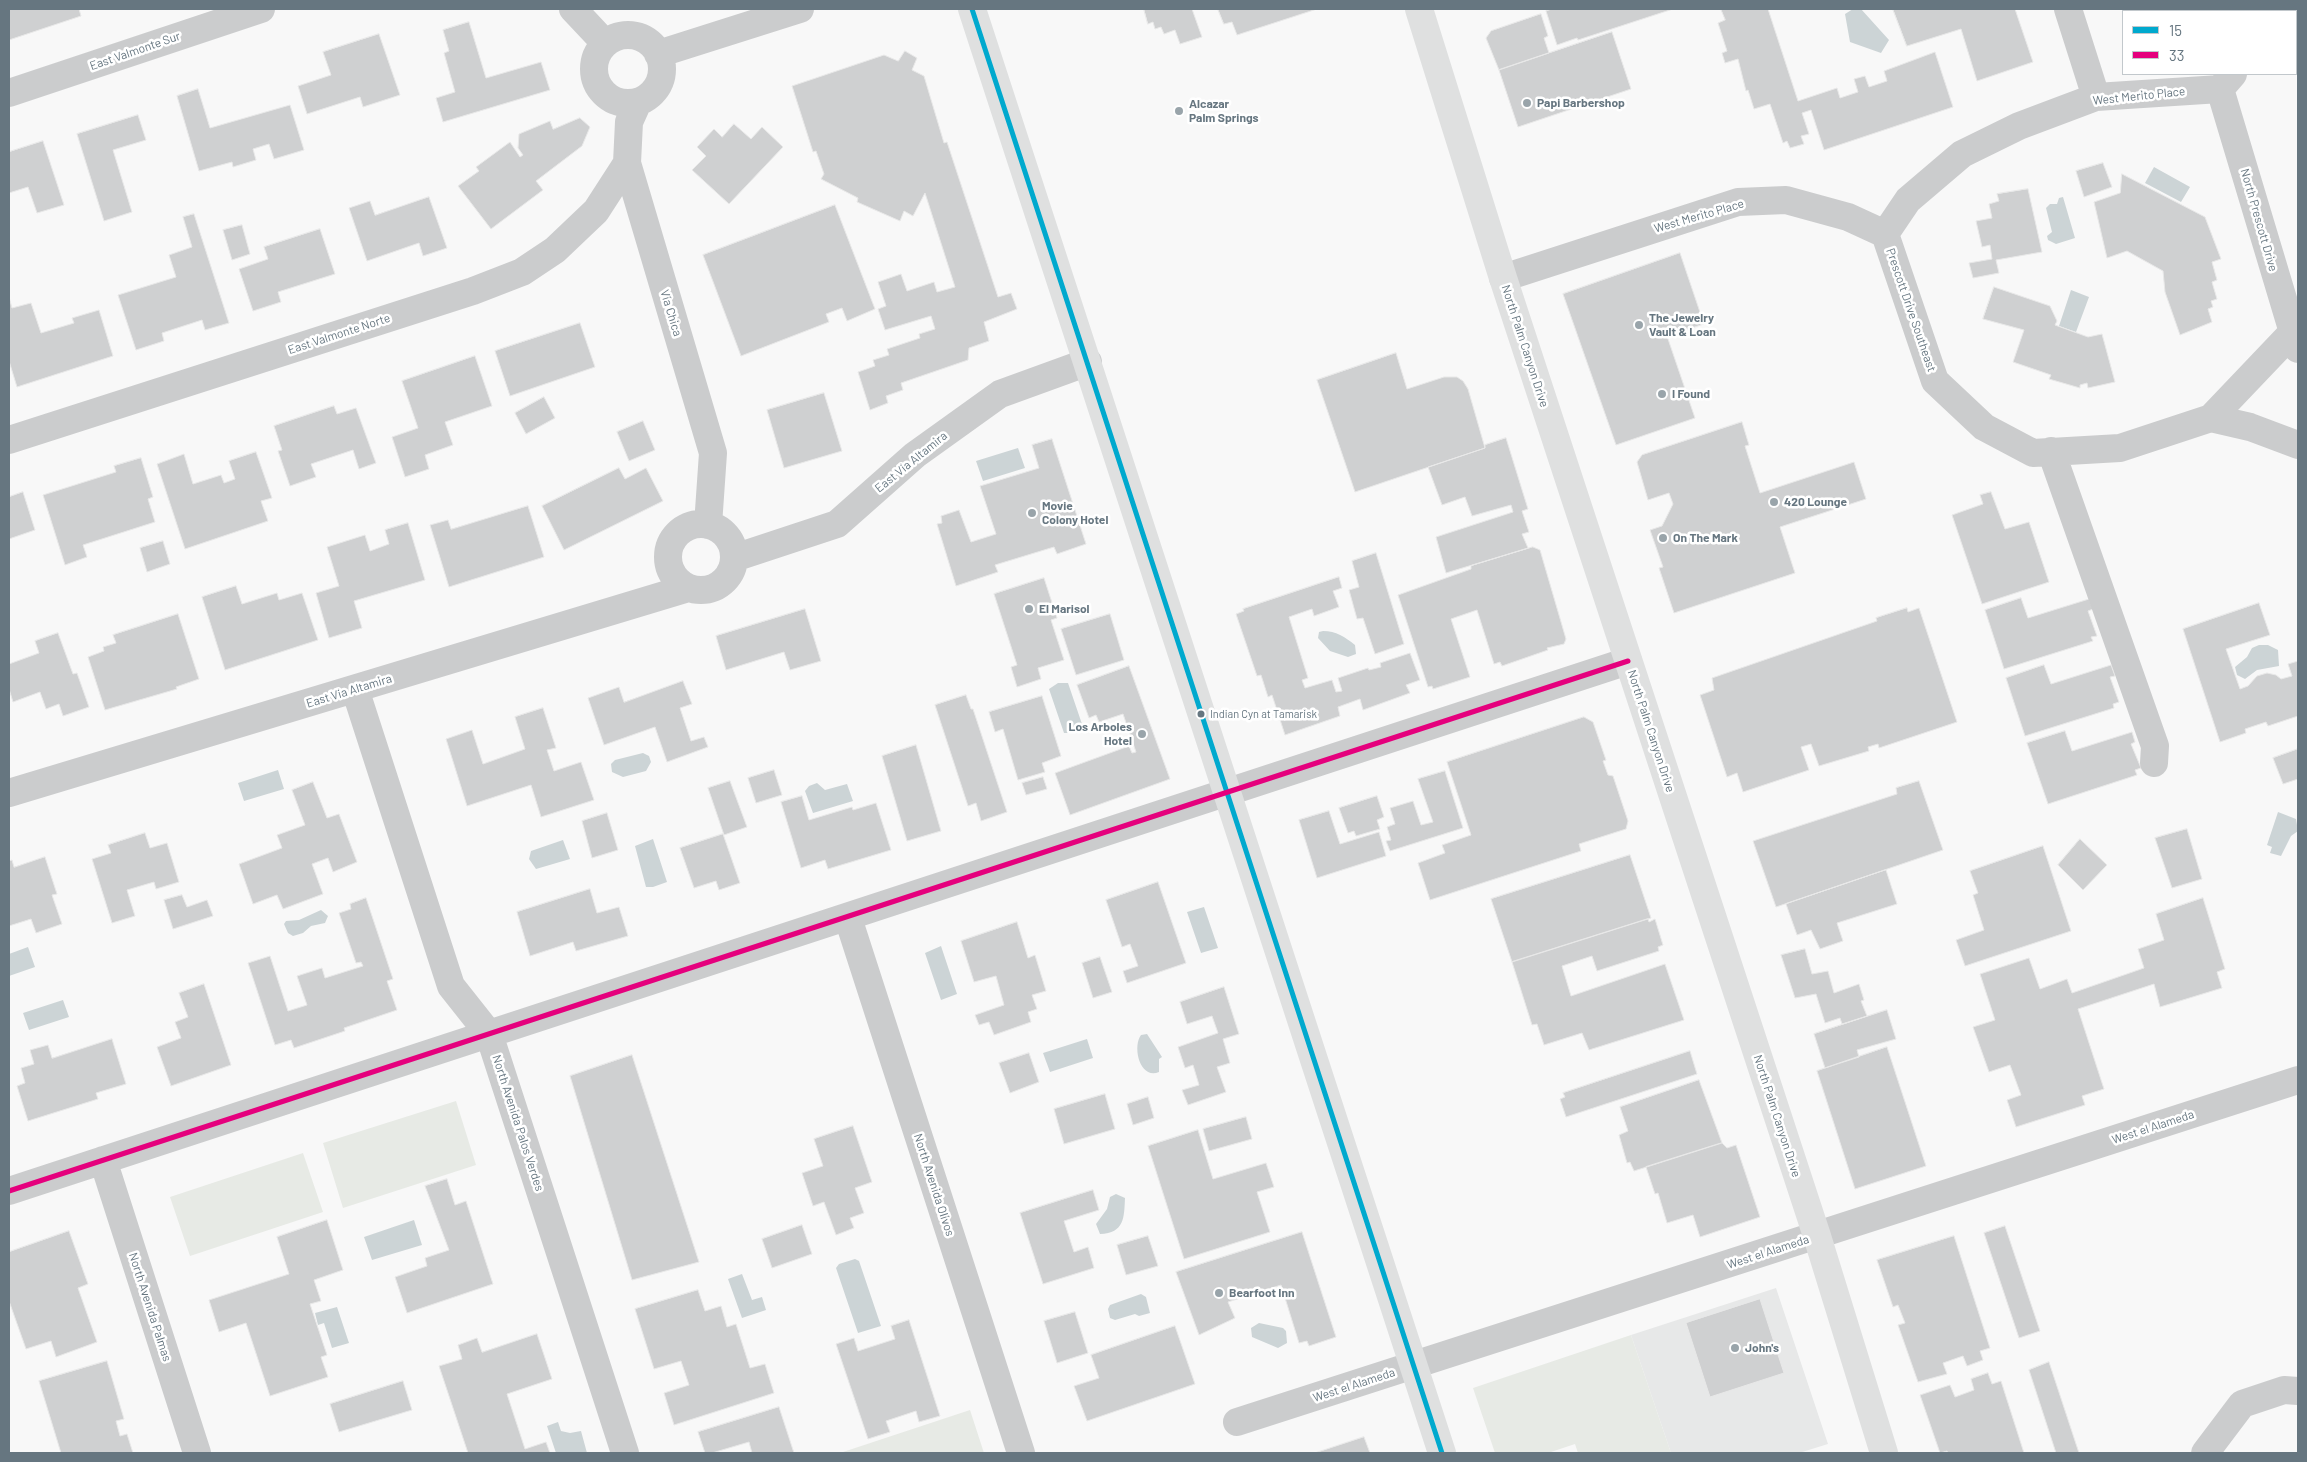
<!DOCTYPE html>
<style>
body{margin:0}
#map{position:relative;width:2307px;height:1462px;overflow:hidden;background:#f8f8f8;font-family:Barlow,sans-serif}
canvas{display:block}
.frame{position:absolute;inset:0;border:10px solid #667680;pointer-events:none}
.legend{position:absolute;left:2122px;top:10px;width:175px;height:65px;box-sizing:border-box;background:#fff;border:1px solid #c2c8cc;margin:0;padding:6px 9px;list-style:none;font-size:15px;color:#667680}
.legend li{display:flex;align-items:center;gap:10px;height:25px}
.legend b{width:25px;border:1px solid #c2c8cc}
</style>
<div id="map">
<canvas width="2307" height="1462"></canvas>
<div class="frame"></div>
<ul class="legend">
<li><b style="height:6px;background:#00a9ce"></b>15</li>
<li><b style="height:6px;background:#e5007d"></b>33</li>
</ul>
</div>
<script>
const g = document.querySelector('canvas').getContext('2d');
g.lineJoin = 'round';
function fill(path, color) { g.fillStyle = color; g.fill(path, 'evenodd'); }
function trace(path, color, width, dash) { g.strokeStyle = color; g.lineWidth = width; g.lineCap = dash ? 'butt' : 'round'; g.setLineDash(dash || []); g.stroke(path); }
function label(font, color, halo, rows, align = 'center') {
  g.font = font + ' Barlow,sans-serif'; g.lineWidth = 5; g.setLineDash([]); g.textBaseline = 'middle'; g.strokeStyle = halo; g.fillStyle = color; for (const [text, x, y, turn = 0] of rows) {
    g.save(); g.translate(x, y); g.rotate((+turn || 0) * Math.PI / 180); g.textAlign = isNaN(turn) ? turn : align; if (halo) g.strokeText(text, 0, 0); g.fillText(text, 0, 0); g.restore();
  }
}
fill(new Path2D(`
 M1776 1288 1828 1444 1799 1453H1671L1631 1335Z`), '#e7e8e8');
fill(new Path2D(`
 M456 1101 476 1165 343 1208 323 1143Z
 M303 1153 323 1212 190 1256 170 1197Z
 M1631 1335 1671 1453H1578L1575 1444 1548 1453H1495L1473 1388Z
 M970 1410 984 1453H840Z`), '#e7eae5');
fill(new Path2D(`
 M1853 9H1861L1889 40 1881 53 1850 42 1845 14Z
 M2154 167 2190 187 2181 202 2145 183Z
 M2063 197 2075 238 2056 244 2048 240 2047 236 2052 232 2046 208 2050 204H2057L2059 198Z
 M2071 290 2089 297 2076 332 2059 326Z
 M1018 448 1025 468 983 481 976 461Z
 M1323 631C1336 631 1345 637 1355 645L1356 654 1348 657 1330 651 1318 638 1319 632Z
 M2259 645H2268L2278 650 2279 666 2257 670 2245 679 2237 675 2235 667 2247 657 2252 648Z
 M1058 683H1068L1083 727 1074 733H1064L1049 689Z
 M643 753 649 756 651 762 646 771 623 777 612 772 611 764 615 760Z
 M278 770 284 789 244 801 238 783Z
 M817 783 825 790 847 784 853 801 813 813 805 791 809 786Z
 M2278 812 2296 819 2298 831 2291 836 2281 856 2270 853 2272 847 2267 845Z
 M653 839 667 882 653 887H646L635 846Z
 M563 840 570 859 536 869 529 859 531 851Z
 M1204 907 1218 948 1201 953 1187 912Z
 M321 910 328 916 325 923 311 926 303 933 293 936 288 933 284 924 286 921 299 920Z
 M941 946 957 994 941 1000 925 953Z
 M28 947 35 967 9 976V954Z
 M63 1000 69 1017 29 1030 23 1013Z
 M1147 1034 1162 1057 1159 1059V1072C1140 1080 1132 1047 1141 1035Z
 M1087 1039 1093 1058 1050 1072 1043 1053Z
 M1116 1194 1125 1198C1124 1217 1125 1233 1100 1234L1096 1224 1107 1209 1110 1197Z
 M414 1220 422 1245 372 1260 364 1237Z
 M855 1259 859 1261 881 1326 858 1333 836 1268 839 1264Z
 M742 1274 752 1300 762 1297 766 1310 742 1318 728 1279Z
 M1141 1294 1146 1297 1150 1313 1139 1316 1135 1314 1115 1320 1110 1318 1108 1309 1110 1305Z
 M337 1307 349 1343 332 1348 324 1323 318 1325 315 1313Z
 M1259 1323 1283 1328 1286 1331 1287 1343 1278 1348 1252 1337 1251 1328Z
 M558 1422 561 1431 570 1433 581 1431 587 1453H556L547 1426Z`), '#ccd4d6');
const building = new Path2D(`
 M9 9H79L81 16 9 40Z
 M1144 9H1192L1202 37 1180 44 1175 30 1164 34 1161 27 1155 29 1153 22 1148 24Z
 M1218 9H1317L1237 35 1232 22 1224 24Z
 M1553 9H1673L1578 40 1577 38 1557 45 1546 11Z
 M1721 9H1768L1798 101 1837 88 1840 98 1858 92 1854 79 1865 76 1869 87 1887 81 1884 71 1935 52 1953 107 1824 150 1811 110 1802 113 1809 134 1801 136 1804 144 1790 148 1787 141 1783 143 1770 104 1754 109 1748 90 1746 91 1738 59 1725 63 1722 53 1727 51 1718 23 1725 20Z
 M1893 9H2015L2033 62 1977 81 1961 29 1907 46Z
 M1541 14 1548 36 1544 38 1549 53 1499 70 1486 38 1491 31Z
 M469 22 486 78 541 62 550 90 443 122 436 98 455 92 444 53 449 51 443 30Z
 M1612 32 1631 89 1518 127 1499 70Z
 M379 34 400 95 363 107 360 97 307 114 298 86 331 75 323 52Z
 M905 51 917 58 912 70 924 76 944 143 947 142 998 297 1011 293 1017 309 984 322 989 341 969 348 968 360 901 383 903 390 886 396 888 403 870 410 858 372 875 366 873 360 889 355 887 349 920 338 919 334 935 329 931 316 885 330 878 309 886 306 878 282 901 274 907 291 934 282 937 292 955 287 925 193 913 216 904 211 900 221 857 202 858 198 821 179 824 174 816 151 813 152 792 86 884 55 898 61Z
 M198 89 210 128 290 105 304 150 274 159 269 144 253 149 256 160 233 167 232 162 199 171 177 96Z
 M138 115 146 140 113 150 132 212 104 221 77 134Z
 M580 118 590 127 582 146 536 181 543 190 491 229 458 186 479 171 476 167 510 142 520 157 523 155 518 148 519 134 550 121 553 129Z
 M734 124 751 139 762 127 783 147 729 204 692 170 706 156 697 147 714 129 722 137Z
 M43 141 64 205 37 213 28 187 9 193V152Z
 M2103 163 2112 187 2084 197 2076 171Z
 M2122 174 2205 217 2221 259 2212 262 2217 280 2212 282 2217 299 2211 301 2213 307 2208 309 2212 322 2180 335 2165 292 2163 271 2127 251 2107 258 2094 202 2120 193Z
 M2028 189 2042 252 1996 260 1999 273 1973 278 1969 263 1992 259 1990 245 1982 247 1976 221 1992 218 1989 204 1999 201 1997 194Z
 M429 197 447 248 423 256 419 243 367 261 349 208 370 201 375 215Z
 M835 205 875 309 847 321 842 308 826 314 829 322 741 356 703 255Z
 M194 214 229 323 205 330 202 320 162 333 164 341 136 350 118 295 176 277 169 255 192 247 183 217Z
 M242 225 250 254 232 260 223 230Z
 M320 229 335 274 278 292 281 302 253 311 239 269 268 259 264 247Z
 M1680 253 1704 324 1667 336 1695 418 1616 445 1563 294Z
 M1994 287 2050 306 2057 321 2055 325 2088 337 2102 334 2115 382 2088 388 2087 383 2080 385V388L2049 379 2051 375 2013 362 2024 330 1983 319Z
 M9 297 12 308 31 303 41 333 74 323 72 318 99 310 113 356 17 387 9 361Z
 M580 323 595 367 510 396 495 351Z
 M1396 353 1407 389 1444 377H1457L1463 381 1468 389 1485 448 1355 492 1317 380Z
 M475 356 492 406 445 422 453 445 425 455 429 469 405 477 392 437 418 428 402 381Z
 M824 393 842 451 784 468 767 410Z
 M544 397 555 418 526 434 515 413Z
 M334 406 337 414 356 408 376 463 359 469 353 450 311 464 316 477 290 486 278 451 282 450 274 426Z
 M643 421 655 450 629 461 617 432Z
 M1742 422 1749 445 1745 446 1760 493 1854 462 1866 499 1780 527 1795 573 1674 613 1659 568 1663 567 1650 530 1662 526 1673 504 1669 493 1648 500 1637 462 1642 455Z
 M1506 438 1528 509 1522 511 1529 532 1522 534 1528 548 1446 573 1436 537 1513 512 1511 505 1472 516 1465 497 1442 505 1428 467 1485 448V445Z
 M1052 439 1086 544 1057 554 1054 547 995 565 998 572 956 586 937 524 942 523 941 516 959 510 971 542 996 534 980 486 1039 468 1032 445Z
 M256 452 272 498 261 501 268 521 185 549 157 464 184 454 193 484 221 475 224 483 235 479 229 461Z
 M141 458 153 497 148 499 155 522 83 545 87 557 65 565 43 495 116 472 114 466Z
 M619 468 625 479 646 468 663 501 564 550 542 506Z
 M23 492 35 530 9 539V497Z
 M1991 492 2005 529 2029 522 2049 582 1982 604 1952 515 1983 504 1980 495Z
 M528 506 544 557 449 587 430 525 448 520 451 529Z
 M408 523 425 580 354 601 362 628 329 638 316 593 339 586 327 547 365 535 370 551 389 544 385 530Z
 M163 541 170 564 147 572 140 548Z
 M1533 547 1540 550 1566 639 1564 644 1547 648 1548 650 1502 666 1500 662 1494 664 1477 610 1451 619 1470 677 1433 689 1432 686 1428 687 1398 595 1471 569V566Z
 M1376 553 1404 644 1375 654 1363 618 1357 619 1349 590 1359 587 1352 561Z
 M1339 577 1342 588 1333 591 1339 607 1314 616 1312 609 1289 617 1308 678 1302 680 1305 688 1332 680 1336 692 1342 691 1338 678 1368 668 1369 670 1381 667 1380 663 1410 653 1420 680 1406 685 1410 693 1363 710 1360 699 1338 707 1340 716 1285 735 1272 695 1268 697 1261 675 1257 676 1236 614 1244 611 1243 609Z
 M1044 578 1057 618 1051 620 1064 660 1038 668 1041 679 1017 687 1011 667 1017 665 994 594Z
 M236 586 242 604 277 593 279 600 302 593 318 640 225 670 202 597Z
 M2021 598 2028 618 2089 599 2093 609 2088 611 2097 636 2091 637 2093 641 2004 669 1985 610Z
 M2259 603 2270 635 2226 649 2240 689 2248 686 2257 676 2267 673 2276 675 2281 679 2292 676 2288 664 2298 661V716L2268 726 2266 722 2245 729 2246 733 2220 742 2183 629Z
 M1907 608 1908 612 1919 608 1957 722 1879 748 1878 744 1868 747 1869 751 1819 766 1811 744 1801 747 1809 770 1743 792 1737 773 1727 777 1700 695 1714 690 1712 678 1877 621 1876 618Z
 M805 609 821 661 790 670 784 652 726 670 716 636Z
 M178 614 199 679 176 687 177 689 105 710 88 657 104 651 103 647 116 643 113 635Z
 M1110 614 1124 660 1076 675 1061 629Z
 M58 633 73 674 77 673 89 707 63 716 59 704 46 709 40 692 13 702 9 689V664L39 653 35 641Z
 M2044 665 2051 684 2111 665 2115 676 2110 677 2119 702 2113 704 2114 708 2025 736 2006 678Z
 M1129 666 1170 779 1070 815 1055 773 1129 746 1132 753 1136 752 1123 714 1099 722 1096 715 1089 718 1077 685Z
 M683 681 692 704 680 708 691 741 704 737 708 747 667 762 655 727 604 745 588 698 619 687 624 702Z
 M966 695 971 709H973L1007 812 981 821 976 803 968 806 935 705Z
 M1042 696 1061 756 1042 763 1045 772 1018 780 1003 729 995 732 989 712Z
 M543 708 556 748 547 750 554 771 581 762 594 800 541 817 531 785 467 806 446 739 472 730 483 764 525 749 515 717Z
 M1584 717 1593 722 1606 760 1603 761 1608 775 1613 776 1628 821 1626 829 1579 844 1581 851 1430 900 1418 863 1445 853 1442 845 1471 835 1447 762Z
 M2065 731 2072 751 2132 732 2135 742 2131 744 2141 768 2135 770 2137 775 2048 804 2027 743Z
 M916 745 941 831 907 841 882 756Z
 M2298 749V779L2283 784 2273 758Z
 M774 770 782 795 756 803 748 778Z
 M1445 771 1463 828 1390 851 1386 841 1391 840 1387 827 1395 824 1390 808 1413 801 1421 825 1433 822 1418 779Z
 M1043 777 1047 789 1026 795 1022 783Z
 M730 781 747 827 724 835 708 788Z
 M1919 781 1943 850 1776 907 1753 841 1897 794 1896 788Z
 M313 782 327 818 339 814 357 862 333 872 328 858 312 864 323 894 283 909 277 895 253 904 239 864 282 848 277 835 305 825 292 790Z
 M802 796 809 820 852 807 853 810 876 803 891 850 828 869 825 860 801 868 781 802Z
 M1377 796 1384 817 1377 820 1380 829 1356 836 1354 831 1348 833 1339 808Z
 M1329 811 1340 844 1379 832 1386 856 1317 878 1299 820Z
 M607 813 618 850 592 858 582 821Z
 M2187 829 2202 879 2172 888 2155 838Z
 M145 833 150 848 167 843 179 882 156 889 154 882 127 890 135 916 112 923 92 859 111 853 108 845Z
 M723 834 740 883 719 890 716 881 694 888 680 848Z
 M2080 839 2107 865 2083 890 2058 865Z
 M2043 846 2071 931 1965 966 1956 940 1984 930 1973 895 1978 893 1970 871Z
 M1630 855 1651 918 1512 962 1491 899Z
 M45 857 57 894 52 895 62 924 36 933 31 919 9 926V861L12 860 14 867Z
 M1886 870 1897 904 1837 923 1843 941 1820 949 1811 930 1797 935 1786 904Z
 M1158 882 1186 963 1127 983 1123 971 1138 966 1130 944 1122 947 1106 900Z
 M590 889 597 913 619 907 628 936 576 951 573 942 530 956 517 912Z
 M182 895 187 907 207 900 213 916 173 929 164 900Z
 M366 898 393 979 387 981 397 1010 344 1028 345 1031 294 1048 291 1040 275 1045 248 963 270 956 288 1011 307 1005 297 976 322 968 325 978 363 966 361 962 356 963 339 913 351 909 350 904Z
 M2203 898 2225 969 2217 972 2222 988 2160 1007 2154 984 2078 1009 2104 1089 2082 1096 2085 1105 2016 1127 2007 1100 2021 1095 2010 1065 1989 1072 1973 1027 1995 1020 1980 974 2029 958 2040 989 2067 979 2072 993 2144 968 2138 949 2164 940 2156 914Z
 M1648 919 1649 922 1655 919 1663 945 1658 947 1659 951 1597 971 1592 956 1562 966 1571 996 1665 964 1684 1020 1589 1050 1582 1033 1544 1045 1537 1024 1532 1025 1512 962Z
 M1017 922 1028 958 1035 955 1046 991 1032 995 1037 1009 1028 1012 1031 1022 994 1035 989 1022 979 1025 975 1015 1004 1005 996 976 974 982 961 941Z
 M1805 949 1812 974 1828 971 1834 993 1859 984 1864 1000 1861 1001 1867 1016 1842 1024 1840 1018 1825 1023 1816 994 1795 998 1781 955Z
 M1100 957 1112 992 1093 998 1082 963Z
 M204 984 231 1065 171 1086 157 1047 181 1038 175 1022 188 1017 179 993Z
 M1224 987 1239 1034 1223 1039 1230 1063 1217 1067 1226 1092 1188 1105 1182 1090 1199 1085 1193 1065 1185 1068 1178 1047 1218 1033 1212 1016 1187 1024 1180 1002Z
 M1887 1010 1896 1039 1857 1050 1859 1057 1825 1068 1814 1034Z
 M112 1039 126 1084 96 1093 98 1099 28 1121 17 1086 25 1083 21 1068 34 1064 30 1050 48 1045 52 1058Z
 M1887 1047 1926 1166 1855 1189 1817 1071Z
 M1690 1051 1697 1074 1566 1117 1560 1099 1565 1097 1563 1093Z
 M1029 1053 1039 1082 1010 1093 999 1063Z
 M632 1055 699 1262 632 1280 570 1076Z
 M1699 1080 1722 1143 1634 1171 1630 1162 1627 1163 1619 1135 1628 1131 1620 1107Z
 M1105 1094 1115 1129 1064 1144 1054 1109Z
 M1148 1097 1154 1118 1133 1125 1127 1104Z
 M1246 1117 1252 1139 1209 1151 1203 1129Z
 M853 1126 872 1182 855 1188 864 1213 850 1218 854 1228 836 1235 824 1202 813 1206 802 1173 823 1166 814 1139Z
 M1198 1130 1213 1179 1266 1163 1274 1187 1257 1192 1270 1232 1184 1259 1148 1146Z
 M1722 1143 1727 1148 1736 1145 1760 1217 1700 1237 1693 1215 1667 1223 1658 1193 1655 1194 1646 1167Z
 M447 1179 455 1205 466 1201 493 1284 407 1313 395 1277 427 1266 425 1258 449 1250 425 1186Z
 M1093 1190 1099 1210 1064 1221 1074 1252 1088 1247 1094 1268 1043 1284 1020 1213Z
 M327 1220 343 1270 314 1280 321 1301 310 1304 327 1355 321 1357 328 1377 270 1396 246 1323 219 1332 209 1300 289 1274 277 1237Z
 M802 1225 812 1254 772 1268 762 1239Z
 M2005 1226 2040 1331 2019 1338 1984 1233Z
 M69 1231 88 1284 78 1288 97 1342 56 1357 51 1341 26 1349 9 1301V1252Z
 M1302 1232 1336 1337 1309 1346 1307 1341 1299 1343 1281 1285 1228 1302 1235 1318 1199 1335 1176 1272Z
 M1148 1236 1158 1266 1126 1275 1117 1245Z
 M1954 1236 1990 1348 1980 1351 1983 1360 1967 1366 1963 1356 1943 1363 1947 1374 1918 1382 1898 1325 1905 1323 1898 1305 1893 1307 1877 1260Z
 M698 1290 705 1311 721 1306 727 1327 736 1324 750 1368 765 1364 774 1393 674 1425 664 1393 689 1385 681 1361 654 1369 635 1309Z
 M1760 1299 1784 1373 1710 1397 1686 1323Z
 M1075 1312 1088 1353 1057 1363 1044 1321Z
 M909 1320 940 1416 919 1422 916 1411 886 1421 890 1432 868 1439 836 1344 854 1338 858 1351 895 1339 891 1326Z
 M1175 1326 1195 1384 1087 1421 1074 1386 1099 1378 1091 1355Z
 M537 1334 552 1379 507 1394 525 1449 546 1442 550 1453H468L439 1366 462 1359 458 1345 477 1338 482 1352Z
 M107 1361 124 1419 116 1421 120 1436 127 1434 133 1453H61L39 1381Z
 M2049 1362 2079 1453H2056L2029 1370Z
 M1988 1373 1992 1384 2001 1381 2024 1453H1948L1947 1451 1940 1453 1920 1395 1950 1385 1955 1397 1974 1390 1971 1379Z
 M403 1381 412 1410 339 1432 330 1404Z
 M779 1407 794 1453H752L749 1442 712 1453H705L698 1432Z
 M1364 1437 1370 1453H1315Z`);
fill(building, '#cfd0d1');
trace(building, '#e8e8e8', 1);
trace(new Path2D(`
 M573 9 605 43
 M2068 9 2096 97
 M2296 19 2298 18
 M594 69a34 34 0 1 1 68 0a34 34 0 1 1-68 0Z
 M658 54 800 9
 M2220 89 2298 349
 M9 93 261 9
 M638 102 629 122 627 163 713 453 708 525
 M1885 234 1935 381 1984 427 2033 453 2120 448 2211 418 2292 333
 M1885 234 1908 200 1962 154 2019 126 2096 97 2220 89 2233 74
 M1503 278 1738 202 1786 200 1848 217 1885 234
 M2211 418 2250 427 2298 445
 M9 440 473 291 522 272 555 250 596 211 627 163
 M2051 451 2155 746 2154 763
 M668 557a33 33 0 1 1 66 0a33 33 0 1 1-66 0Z
 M734 558 837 524 915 455 1000 394 1088 362
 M355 689 451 986 489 1034 625 1453
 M9 793 688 588
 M848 918 1021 1453
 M103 1160 197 1453
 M9 1191 1628 661
 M1237 1422 2298 1080
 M2205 1453 2242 1404 2284 1390 2298 1391`), '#cbcccd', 28);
trace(new Path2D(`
 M972 9 1442 1453
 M1419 9 1503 278 1817 1236 1884 1453`), '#dfe0e0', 28);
trace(new Path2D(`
 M972 9 1442 1453`), '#00a9ce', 5);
trace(new Path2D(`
 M9 1191 1628 661`), '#e5007d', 5);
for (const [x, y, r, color] of [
 [1527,103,5,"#99a4aa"],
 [1179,111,5,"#99a4aa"],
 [1639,325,5,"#99a4aa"],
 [1662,394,5,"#99a4aa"],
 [1774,502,5,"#99a4aa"],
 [1032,513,5,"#99a4aa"],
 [1663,538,5,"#99a4aa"],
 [1029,609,5,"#99a4aa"],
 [1201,714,4.5,"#667680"],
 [1142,734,5,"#99a4aa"],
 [1219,1293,5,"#99a4aa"],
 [1735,1348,5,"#99a4aa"]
]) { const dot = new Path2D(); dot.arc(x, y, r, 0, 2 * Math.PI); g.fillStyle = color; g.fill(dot); trace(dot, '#fff', 2); }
label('11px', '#667680', '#fff', [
 ["Indian Cyn at Tamarisk",1210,714]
], 'left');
label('12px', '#667680', '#fff', [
 ["East Valmonte Sur",135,51,-19],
 ["West Merito Place",2139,96,-6],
 ["West Merito Place",1699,216,-16],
 ["North Prescott Drive",2259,220,74],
 ["Prescott Drive Southeast",1911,310,71],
 ["Via Chica",671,313,73],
 ["East Valmonte Norte",339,334,-18],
 ["North Palm Canyon Drive",1525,346,72],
 ["East Via Altamira",911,462,-39],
 ["East Via Altamira",349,691,-17],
 ["North Palm Canyon Drive",1651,731,72],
 ["North Palm Canyon Drive",1777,1116,72],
 ["North Avenida Palos Verdes",518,1123,72],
 ["West el Alameda",2153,1127,-18],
 ["North Avenida Olivos",934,1185,72],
 ["West el Alameda",1768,1252,-18],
 ["North Avenida Palmas",150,1307,72],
 ["West el Alameda",1354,1385,-18]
]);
label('bold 12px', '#667680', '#fff', [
 ["Papi Barbershop",1537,103],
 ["Alcazar",1189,104],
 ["Palm Springs",1189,118],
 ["The Jewelry",1649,318],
 ["Vault & Loan",1649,332],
 ["I Found",1672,394],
 ["420 Lounge",1784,502],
 ["Movie",1042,506],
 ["Colony Hotel",1042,520],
 ["On The Mark",1673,538],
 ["El Marisol",1039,609],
 ["Los Arboles",1132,727,"right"],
 ["Hotel",1132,741,"right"],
 ["Bearfoot Inn",1229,1293],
 ["John's",1745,1348]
], 'left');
</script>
